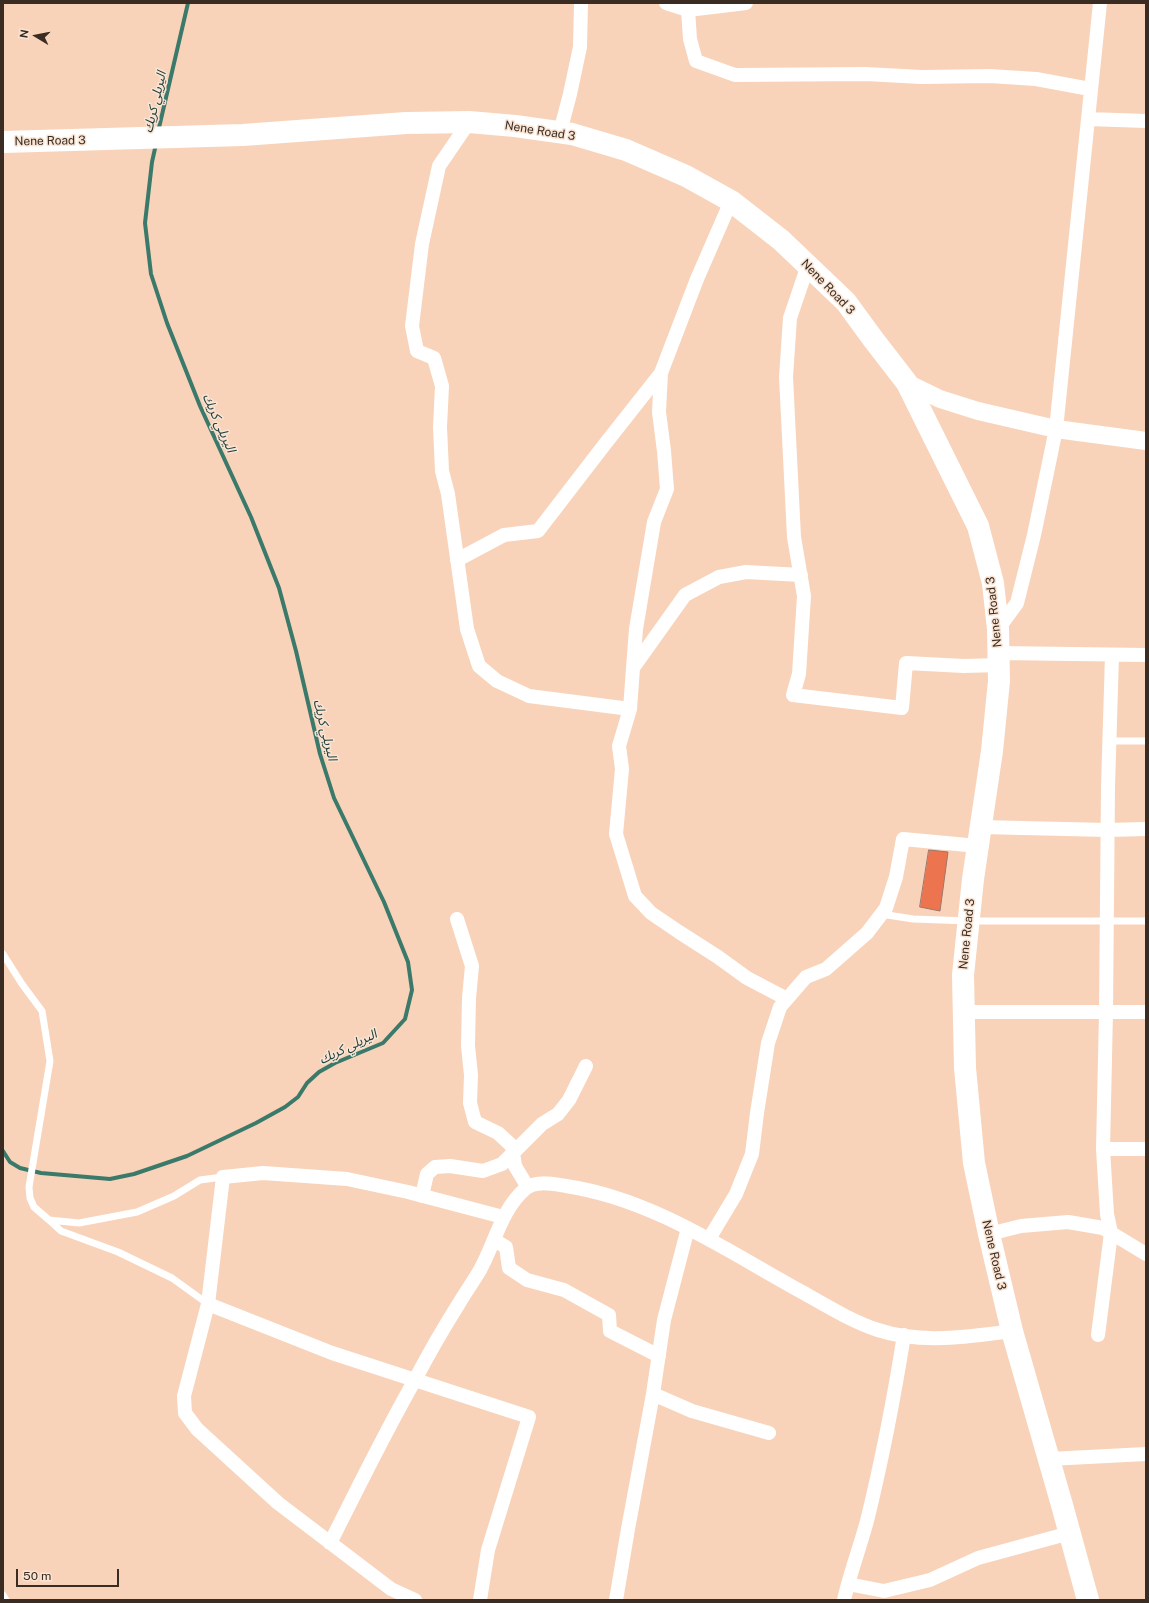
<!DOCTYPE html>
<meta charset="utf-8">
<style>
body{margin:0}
#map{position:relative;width:1149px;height:1603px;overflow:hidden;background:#f8d3b9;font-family:"Public Sans",sans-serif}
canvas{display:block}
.frame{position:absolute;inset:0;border:4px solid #3a2c22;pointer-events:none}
.north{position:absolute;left:16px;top:16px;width:40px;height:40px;-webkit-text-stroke:3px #fae4d4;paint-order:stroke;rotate:280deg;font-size:11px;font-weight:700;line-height:16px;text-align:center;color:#3a2c22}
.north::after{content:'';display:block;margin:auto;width:14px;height:18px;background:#3a2c22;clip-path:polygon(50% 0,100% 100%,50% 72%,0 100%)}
.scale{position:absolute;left:16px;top:1569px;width:103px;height:18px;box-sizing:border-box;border:2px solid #3a2c22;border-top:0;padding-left:5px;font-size:12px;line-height:14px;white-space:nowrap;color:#3a2c22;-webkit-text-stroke:3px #fae4d4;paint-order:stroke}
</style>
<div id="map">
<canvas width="1149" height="1603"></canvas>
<div class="frame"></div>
<div class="north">N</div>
<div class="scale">50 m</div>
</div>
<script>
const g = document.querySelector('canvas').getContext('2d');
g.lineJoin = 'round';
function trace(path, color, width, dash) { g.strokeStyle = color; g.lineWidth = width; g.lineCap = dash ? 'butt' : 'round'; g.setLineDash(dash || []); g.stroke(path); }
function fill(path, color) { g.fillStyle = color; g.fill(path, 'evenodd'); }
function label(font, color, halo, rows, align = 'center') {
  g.font = font + ' "Public Sans","Noto Sans Arabic",sans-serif'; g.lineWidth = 3; g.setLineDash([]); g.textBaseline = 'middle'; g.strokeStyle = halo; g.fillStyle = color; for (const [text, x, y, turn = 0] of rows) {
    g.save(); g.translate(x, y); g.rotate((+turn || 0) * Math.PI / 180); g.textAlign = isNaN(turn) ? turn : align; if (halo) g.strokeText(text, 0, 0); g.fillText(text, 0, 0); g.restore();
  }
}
trace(new Path2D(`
 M158 132 188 3
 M3 1151 10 1162 20 1168 41 1173 110 1179 134 1174 187 1156 256 1123 285 1107 298 1097 307 1083 319 1072 335 1063 383 1043 405 1019 412 990 408 962 384 902 334 798 320 754 296 651 279 588 251 517 200 406 167 323 151 274 145 223 152 162 156 144`), '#3b7a6a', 4);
const building = new Path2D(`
 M929 850 948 852 940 911 920 907Z`);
fill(building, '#ec7550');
trace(building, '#9d7568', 1);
trace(new Path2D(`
 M1110 741H1146
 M881 914 913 919 969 921H1146
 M3 954 22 984 42 1011 50 1061 29 1187 30 1198 34 1207 49 1220 79 1223 137 1212 174 1196 200 1180 223 1177
 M49 1220 61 1231 118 1252 172 1278 208 1304
 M3 1595 6 1600`), '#fff', 7);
trace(new Path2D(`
 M666 3 688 10 746 3
 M688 10 690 39 696 61 735 75 866 74 921 77 990 76 1036 79 1090 89
 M1088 119 1146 121
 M469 122 439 166 422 244 412 326 417 351 434 358 442 386 440 427 442 471 448 494 467 629 479 666 497 681 529 696 630 709 619 746 622 769 616 834 635 896 651 913 679 932 718 957 747 978 787 999
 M560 132 570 94 580 47 581 3
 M808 265 790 318 786 377 794 537 804 596 799 674 793 695 902 708 906 663 964 666 999 665
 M457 560 504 535 538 531 605 444 661 373
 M998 629 1017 603 1034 535 1056 429 1100 3
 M999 653 1146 655
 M633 668 636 629 654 522 667 489 664 451 659 412 661 373 697 279 731 201
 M630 709 633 668 685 595 719 577 746 572 801 575
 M981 827 1107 830 1146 829
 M457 919 472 966 469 998 468 1046 471 1075 470 1103 475 1122 498 1133 512 1146 515 1166 527 1186
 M964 1012H1146
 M1103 1149H1146
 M422 1196 427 1174 435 1167 450 1166 483 1171 502 1164 542 1124 558 1114 569 1100 586 1066
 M989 1234 1021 1226 1068 1222 1103 1228 1146 1254
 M709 1239 736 1194 752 1154 757 1113 768 1043 780 1007 806 977 826 969 867 933 886 908 896 877 903 839 978 846
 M494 1240 506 1247 509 1268 527 1280 564 1290 609 1315 610 1331 659 1356
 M208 1304 332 1353 529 1417 488 1550 480 1600
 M1098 1335 1111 1233 1107 1214 1103 1149 1106 1012 1108 787 1112 655
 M653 1394 692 1411 769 1433
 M1049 1459 1146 1454
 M330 1543C358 1488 385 1432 416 1378 429 1353 443 1329 458 1305 465 1293 473 1282 480 1270 495 1243 501 1210 525 1189 535 1180 553 1184 566 1186 653 1199 727 1251 802 1292 827 1306 851 1321 878 1330 920 1344 969 1337 1012 1331
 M848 1584 884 1591 930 1580 978 1558 1070 1533
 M415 1600 391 1589 278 1503 197 1429 185 1413 184 1396 208 1304 223 1177 263 1173 347 1179 408 1192 503 1217
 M616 1600 628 1529 653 1394 664 1320 688 1228
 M844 1600C850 1573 860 1547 867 1521 882 1460 894 1398 904 1335`), '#fff', 14);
trace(new Path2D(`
 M907 383 940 399 978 411 1056 429 1146 441`), '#fff', 18);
trace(new Path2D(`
 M3 142 243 135 406 123 469 122 515 126 572 134 626 150 686 176 731 201 781 240 823 280 846 302 873 339 907 383 978 526 993 583 998 629 999 681 992 751 973 879 963 975 965 1068 974 1163 989 1234 1012 1331 1062 1505 1088 1600`), '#fff', 22);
label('12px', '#3a2c22', '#fae4d4', [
 ["Nene Road 3",540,131,9],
 ["Nene Road 3",50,141,-1],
 ["Nene Road 3",828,287,46],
 ["Nene Road 3",994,612,-96],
 ["Nene Road 3",967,934,-84],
 ["Nene Road 3",994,1255,77]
]);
label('italic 13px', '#23403a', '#fae4d4', [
 ["اليريلي كريك",155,102,-77],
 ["اليريلي كريك",219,423,66],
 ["اليريلي كريك",325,730,76],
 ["اليريلي كريك",348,1047,-26]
]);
</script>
